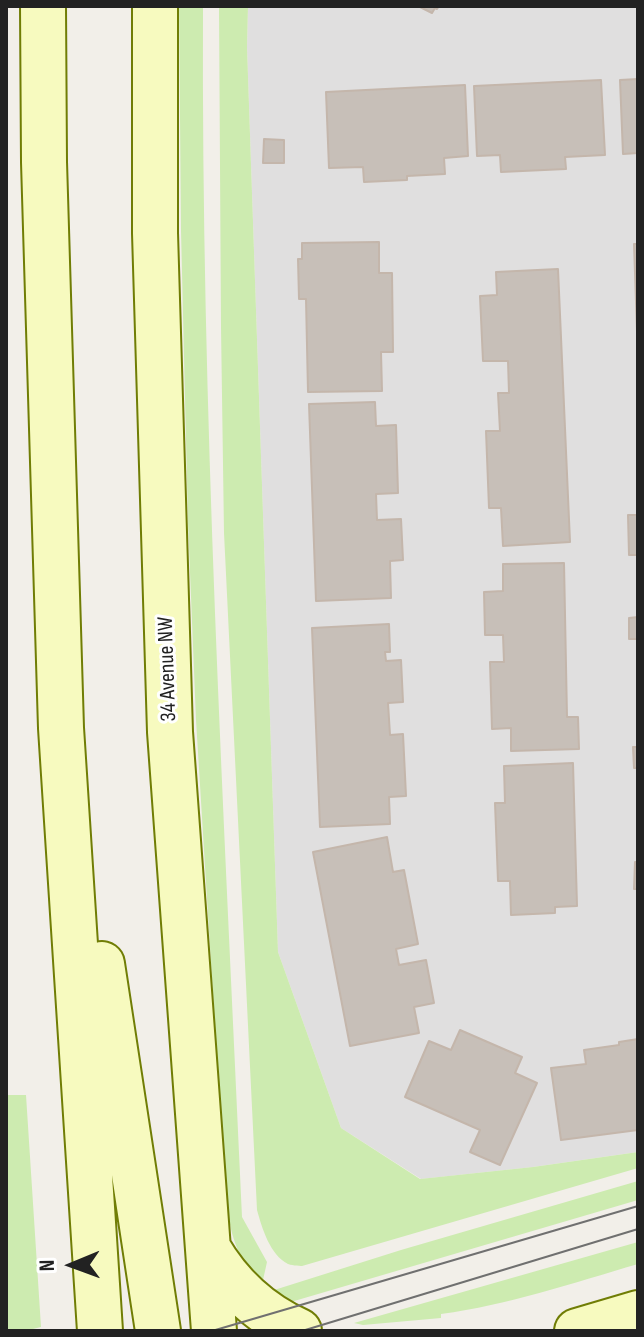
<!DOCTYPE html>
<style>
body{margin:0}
#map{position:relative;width:644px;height:1337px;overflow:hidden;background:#f2efe9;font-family:"Sofia Sans Condensed",sans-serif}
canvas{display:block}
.frame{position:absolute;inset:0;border:8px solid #222;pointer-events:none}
.north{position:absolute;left:32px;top:1225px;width:80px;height:80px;-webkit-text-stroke:6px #fff;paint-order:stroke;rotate:269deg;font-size:22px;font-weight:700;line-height:32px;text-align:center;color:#222}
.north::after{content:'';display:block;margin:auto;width:28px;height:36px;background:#222;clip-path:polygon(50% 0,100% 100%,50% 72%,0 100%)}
</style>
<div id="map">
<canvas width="644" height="1337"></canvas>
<div class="frame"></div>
<div class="north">N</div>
</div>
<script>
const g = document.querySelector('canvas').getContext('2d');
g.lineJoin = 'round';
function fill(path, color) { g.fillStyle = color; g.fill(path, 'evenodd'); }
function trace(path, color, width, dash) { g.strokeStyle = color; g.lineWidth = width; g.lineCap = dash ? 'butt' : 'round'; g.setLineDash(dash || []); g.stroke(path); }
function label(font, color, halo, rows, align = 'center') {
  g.font = font + ' "Sofia Sans Condensed",sans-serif'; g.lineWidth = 6; g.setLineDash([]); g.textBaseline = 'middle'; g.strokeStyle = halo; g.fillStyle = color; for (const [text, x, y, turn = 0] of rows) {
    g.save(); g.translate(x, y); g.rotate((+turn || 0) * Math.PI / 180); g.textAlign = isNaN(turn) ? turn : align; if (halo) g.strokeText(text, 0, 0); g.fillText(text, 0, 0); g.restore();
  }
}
fill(new Path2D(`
 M248 6H638V1152L533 1167 421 1179 341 1128 278 952 247 47Z`), '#e0dfdf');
fill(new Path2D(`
 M179 6H203C201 410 224 813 242 1217L267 1262 263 1280 256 1282C233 1247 230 1232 225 1191L196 720 188 523 181 231Z
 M219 6H248L247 47 278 952 341 1128 420 1179 533 1167 638 1152V1168L302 1266C300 1266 289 1265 288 1264 270 1255 262 1228 257 1210L224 533 221 327Z
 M6 1095H26L41 1327 25 1331H6Z
 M638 1181V1200L284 1304 271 1291 401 1250Z
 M638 1242V1264C573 1283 508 1305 441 1314V1318L363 1325 354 1323Z`), '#cdebb0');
const building = new Path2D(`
 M418 6H439L437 9 435 8 432 13Z
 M638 79V153L623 154 620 80Z
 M601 80 605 155 565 157 566 169 501 172 500 155 477 156 474 86Z
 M465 85 468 156 444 158 445 174 407 176V180L364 182 363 167 329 168 326 92Z
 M264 139 284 140V163H263Z
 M379 242V273H392L393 352H381L382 391 308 392 306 299H299L298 259H302V243Z
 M634 244H638V361Z
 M558 269 570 542 503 546 501 508H489L486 431H500L498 393H509L508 361H483L480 296 497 295 496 272Z
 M375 402 376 426 396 425 398 493 376 494 377 520 401 519 403 560 390 561 391 598 316 601 309 404Z
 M628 515H638V555H629Z
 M564 563 567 717H578L579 749 511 751V728L492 729 490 662H504L503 635H485L484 592 503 591V564Z
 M638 617V639H629V618Z
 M389 624 390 652H385L386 661 401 660 403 702 388 703 390 735 403 734 406 796 389 797 390 824 320 827 312 628Z
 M633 747H638V768H634Z
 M573 763 577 906 555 907V913L511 915 510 881H498L495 803H505L504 766Z
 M387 837 393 872 404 870 418 944 396 949 399 965 426 960 434 1003 414 1007 419 1033 350 1046 313 852Z
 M635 862H638V889H634Z
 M460 1030 522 1057 515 1073 537 1083 500 1165 470 1152 480 1130 405 1097 429 1041 451 1050Z
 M638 1039V1130L561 1140 551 1068 586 1064 584 1050 619 1045V1042Z`);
fill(building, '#c7bfb8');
trace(building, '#c4b6ab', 2);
const secondary = new Path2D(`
 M43 6 44 162 61 728 100 1331
 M155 6V233L170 732 214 1331
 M102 964 158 1331
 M208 1248C230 1286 259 1313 299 1331
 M577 1331 638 1313`);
trace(secondary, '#707d05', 48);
trace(secondary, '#f7fabf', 44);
trace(new Path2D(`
 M212 1331 638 1206
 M302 1331 638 1229`), '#707070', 2);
label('22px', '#222', '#fff', [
 ["34 Avenue NW",168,669,-92]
]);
</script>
